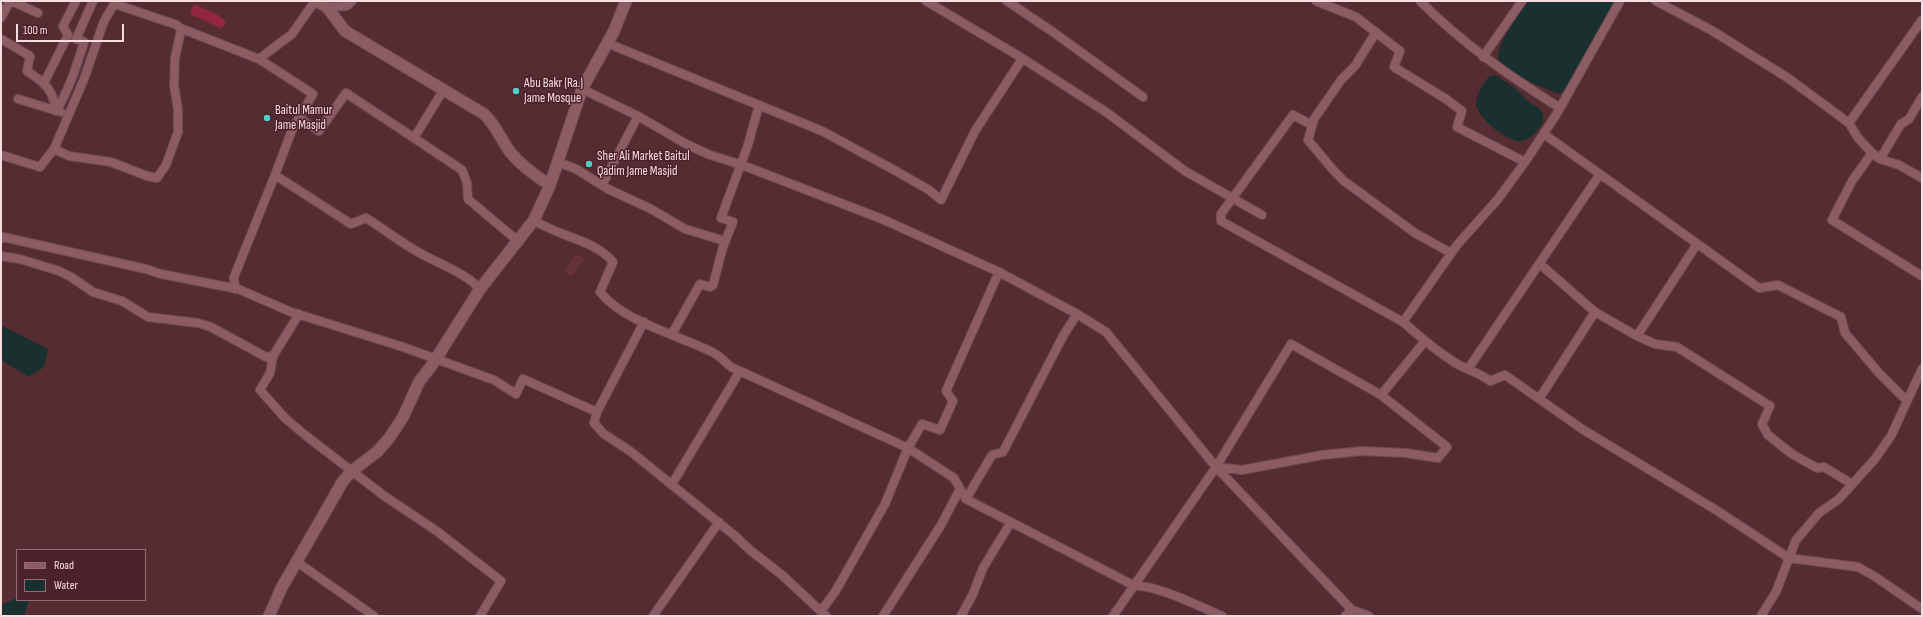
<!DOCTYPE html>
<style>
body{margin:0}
#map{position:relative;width:1923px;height:617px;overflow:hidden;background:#562c33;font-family:"Sofia Sans Condensed",sans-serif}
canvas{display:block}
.frame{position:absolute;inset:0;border:2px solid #f8dcdf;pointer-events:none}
.legend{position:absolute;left:16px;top:549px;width:130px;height:52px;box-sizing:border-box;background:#4b2229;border:1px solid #906c72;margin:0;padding:5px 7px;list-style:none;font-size:12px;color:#f8dcdf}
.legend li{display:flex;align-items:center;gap:8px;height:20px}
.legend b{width:20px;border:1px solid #906c72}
.scale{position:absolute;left:16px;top:24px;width:108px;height:18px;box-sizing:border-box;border:2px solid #f8dcdf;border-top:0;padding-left:5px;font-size:12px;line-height:14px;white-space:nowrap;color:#f8dcdf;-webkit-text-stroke:3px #4b2229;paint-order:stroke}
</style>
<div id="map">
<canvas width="1923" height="617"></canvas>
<div class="frame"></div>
<ul class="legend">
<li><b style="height:5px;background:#8b5c63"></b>Road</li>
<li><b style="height:11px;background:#19302f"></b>Water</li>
</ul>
<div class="scale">100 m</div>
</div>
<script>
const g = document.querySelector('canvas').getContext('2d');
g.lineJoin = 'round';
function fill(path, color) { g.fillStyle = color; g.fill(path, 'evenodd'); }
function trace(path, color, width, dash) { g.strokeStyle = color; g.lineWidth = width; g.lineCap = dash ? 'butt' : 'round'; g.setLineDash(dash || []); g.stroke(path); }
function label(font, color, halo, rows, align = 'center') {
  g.font = font + ' "Sofia Sans Condensed",sans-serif'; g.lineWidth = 3; g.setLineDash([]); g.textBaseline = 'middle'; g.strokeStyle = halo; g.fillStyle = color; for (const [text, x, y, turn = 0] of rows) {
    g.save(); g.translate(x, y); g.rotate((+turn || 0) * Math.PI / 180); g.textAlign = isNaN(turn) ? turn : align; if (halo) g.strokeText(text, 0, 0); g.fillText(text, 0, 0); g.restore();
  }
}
fill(new Path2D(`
 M576 254 585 258 572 276 564 272Z`), '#65323b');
fill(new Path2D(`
 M194 4 218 15 226 21 222 29 190 14Z`), '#922742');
fill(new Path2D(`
 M1528 1H1617L1567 87 1560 94C1548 90 1500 71 1498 58 1497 44 1520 12 1528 1Z
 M1496 75 1515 88 1529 102 1539 108 1543 114V123C1537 130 1530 142 1519 141 1506 141 1477 117 1476 104 1476 94 1484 84 1489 76Z
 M1 325 48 349 44 367 29 377 1 360Z
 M17 598V600H29L24 616H1V605Z`), '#19302f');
const minor = new Path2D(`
 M11 1 38 13
 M315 1 292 34 259 59 313 94 292 130 275 175 351 224 366 218C384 229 400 242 418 252 437 263 466 273 480 289
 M926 1 1017 55 1106 112 1185 171 1262 215
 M1007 1 1053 32 1143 97
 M1316 1 1356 17 1400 51 1394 67 1446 99 1462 111 1457 127 1525 162
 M1420 1C1462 43 1509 76 1560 108
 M1656 1 1711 30 1788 78 1849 123 1858 138 1872 153 1880 159 1899 165 1922 178
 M327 7 347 6 352 1
 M1 18 10 1
 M180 28 259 59
 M1376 32 1355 66 1341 80 1314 119 1308 140 1334 171 1344 181 1415 233 1451 253
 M1 39 30 56 27 71C45 83 53 89 56 111 69 90 77 66 84 42L76 39 93 1
 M607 43 822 131 896 171 929 190 941 200 975 131 1022 59
 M1483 57 1522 1
 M44 83 68 35 63 26 76 1
 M444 89 414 138 462 170 467 183 468 199 519 242
 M582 89 638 116 602 185
 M18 99 61 112
 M638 116 686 144 710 155 742 165 882 219 999 272 946 391 953 401 940 430 922 424 908 448 885 504 835 592 821 611
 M299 118 319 131 346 93 414 138
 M1849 123 1922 20
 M1312 125 1293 115 1221 214V221L1403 322C1419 336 1436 351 1454 362 1466 370 1479 372 1490 381L1505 375 1582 429 1716 510 1789 558 1858 567 1874 576 1922 609
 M1544 134 1759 288 1778 285 1841 317 1845 333 1879 373 1906 400
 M54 149 69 156 111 162 147 176 157 178 166 165 178 132V110L174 85 175 58 181 30 177 25 115 4
 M1872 153 1852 181 1832 220 1922 276
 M1 155 40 167 54 149 84 79 104 21 116 1
 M1880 159 1901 124 1909 119 1922 97
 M558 162 576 169 608 189 651 209 685 229 725 241
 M534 220C558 237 594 239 613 262L600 292C624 322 678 335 712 352 719 355 725 362 731 367L908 448 954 478 966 499 1133 585C1162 587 1196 605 1222 616
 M1 239 3 237 146 269 161 274 238 289 291 312 403 347 494 380 516 394 523 379 597 412
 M1 256 20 259 59 271 71 277 93 292 122 301 148 317 198 323 211 327 266 357 273 356 299 314
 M1540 264 1595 312
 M999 272 1077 314
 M235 289 234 277 275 175
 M644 322 597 412 594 423 604 434 630 451 734 535 750 550 782 575 826 616
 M1403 322 1457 245 1498 199 1525 162 1556 115 1620 1
 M672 334 700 284 710 287 713 285 723 247 733 222 721 218 748 145 759 105
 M1637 336 1655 344 1677 347 1770 406 1762 424 1768 435 1792 454 1817 468 1824 467 1852 484
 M273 356 270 373 260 390 285 418 305 435 383 495 438 532 501 581 480 616
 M1468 369 1600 174
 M1539 399 1595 312 1637 336 1697 244
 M1216 467 1242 470 1322 455 1362 451 1406 453 1438 458 1447 447 1381 395 1425 341
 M672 484 740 371
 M966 499 992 455 1003 452 1063 336 1077 314 1106 332 1216 467 1352 610
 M297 562 374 616
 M653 616 719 522
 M883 616 941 525 960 489
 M961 616 973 594 983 568 1011 522
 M1113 616 1216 467 1291 344 1381 395
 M1345 616 1352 610 1369 616
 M1761 616 1776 592 1796 540 1819 513 1839 499 1874 460 1891 436 1922 369`);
const tertiary = new Path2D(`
 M316 1 327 7 345 31 484 114C496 125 501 140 511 153 521 165 537 177 550 185
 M269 616 282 587 343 481 352 471 378 451 390 437 403 417 419 382 432 365 480 289 534 220 550 185 582 89 614 31 626 1`);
trace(minor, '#6f4b52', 10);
trace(tertiary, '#6f4b52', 13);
trace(minor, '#8b5c63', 8);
trace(tertiary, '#8b5c63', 11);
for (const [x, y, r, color] of [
 [516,91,4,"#54cdc7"],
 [267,118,4,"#54cdc7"],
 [589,164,4,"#54cdc7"]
]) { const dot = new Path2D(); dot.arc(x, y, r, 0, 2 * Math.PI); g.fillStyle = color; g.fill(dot); trace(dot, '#4b2229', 1.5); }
label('13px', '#f8dcdf', '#4b2229', [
 ["Abu Bakr (Ra.)",524,84],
 ["Jame Mosque",524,99],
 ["Baitul Mamur",275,111],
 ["Jame Masjid",275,126],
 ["Sher Ali Market Baitul",597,157],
 ["Qadim Jame Masjid",597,172]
], 'left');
</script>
